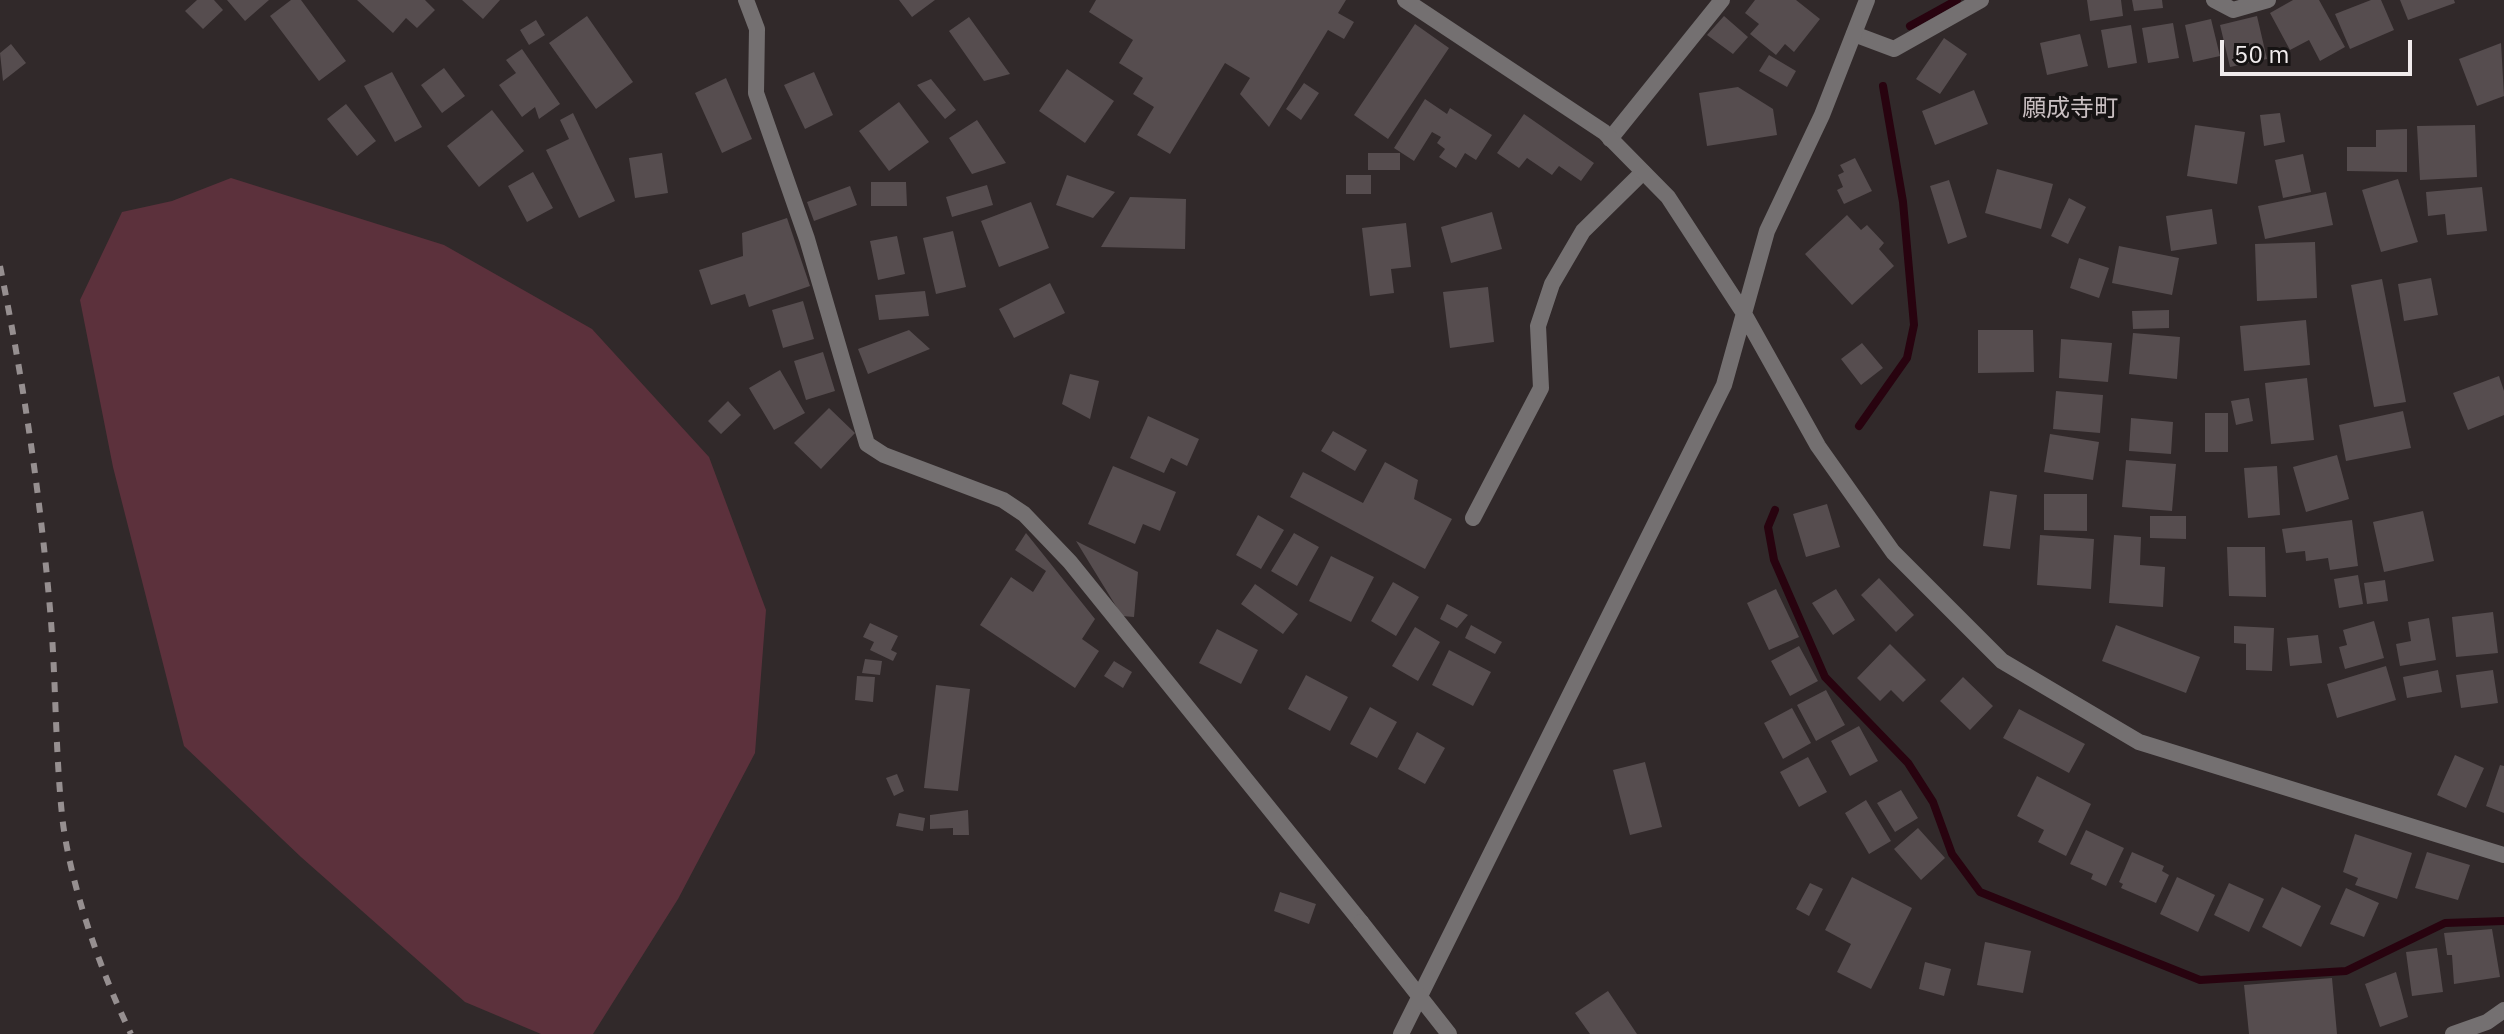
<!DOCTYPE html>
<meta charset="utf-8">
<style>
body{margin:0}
#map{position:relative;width:2504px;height:1034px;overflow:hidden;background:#31292a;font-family:"IBM Plex Sans",sans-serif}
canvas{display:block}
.scale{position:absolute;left:2220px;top:40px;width:192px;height:36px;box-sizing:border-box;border:4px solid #f0ebec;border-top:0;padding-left:10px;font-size:24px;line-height:28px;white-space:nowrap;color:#f0ebec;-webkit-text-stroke:6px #161313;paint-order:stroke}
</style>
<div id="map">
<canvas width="2504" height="1034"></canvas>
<div class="scale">50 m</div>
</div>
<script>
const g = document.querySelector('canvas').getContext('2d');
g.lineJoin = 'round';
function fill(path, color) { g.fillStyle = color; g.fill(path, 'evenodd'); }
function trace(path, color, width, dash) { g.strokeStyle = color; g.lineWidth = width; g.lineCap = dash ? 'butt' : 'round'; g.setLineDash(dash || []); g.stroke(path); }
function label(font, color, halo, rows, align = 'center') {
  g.font = font + ' "IBM Plex Sans","Noto Sans JP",sans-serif'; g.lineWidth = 8; g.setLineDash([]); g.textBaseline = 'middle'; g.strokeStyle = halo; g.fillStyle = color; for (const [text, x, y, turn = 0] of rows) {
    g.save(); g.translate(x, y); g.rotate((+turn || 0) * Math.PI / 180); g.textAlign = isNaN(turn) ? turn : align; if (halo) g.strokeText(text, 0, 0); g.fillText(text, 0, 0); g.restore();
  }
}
fill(new Path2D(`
 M231 178 444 245 592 329 709 457 766 610 755 753 678 899 593 1034H541L465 1002 301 857 184 746 113 467 80 300 122 212 172 201Z`), '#5c313c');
trace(new Path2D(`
 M1910 26 1957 0
 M1859 426 1907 358 1914 325 1903 202 1883 86
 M1775 510 1768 527 1774 560 1825 677 1908 763 1933 802 1952 854 1980 892 2200 980 2346 971 2445 923 2504 921`), '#28030f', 8);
fill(new Path2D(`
 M197 0H214L223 10 203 29 185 11Z
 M227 0H269L245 21Z
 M291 0H301L346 61 319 81 270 16Z
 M357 0H425L435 10 417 28 406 18 393 33Z
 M462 0H500L483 19Z
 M899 0H935L912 17Z
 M1096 0H1346L1338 13 1354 22 1344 39 1328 30 1269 127 1240 94 1250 78 1225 63 1170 154 1137 135 1154 107 1133 94 1143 78 1119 63 1133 40 1089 12Z
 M1755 0H1796L1820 19 1794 52 1785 44 1776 55 1750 34 1759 24 1745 13Z
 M2087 0H2121L2123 16 2090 21Z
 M2132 0H2162L2163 8 2134 11Z
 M2293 0H2319L2345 47 2320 61 2309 40 2290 50 2270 13Z
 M2371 0H2381L2394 30 2350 49 2335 14Z
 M2400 0H2454L2455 3 2408 20Z
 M587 16 633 82 596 109 549 43Z
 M1724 16 1748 37 1733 54 1707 35Z
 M2257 16 2267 59 2230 67 2220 25Z
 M969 17 1010 74 984 81 949 31Z
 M2211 19 2220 56 2193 62 2185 25Z
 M536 20 545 35 529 45 520 30Z
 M2173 23 2179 58 2148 63 2142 28Z
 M1415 24 1449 48 1388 139 1354 115Z
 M2131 25 2137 63 2108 68 2101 30Z
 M2080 34 2088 66 2047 75 2040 43Z
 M1944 38 1967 54 1940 94 1916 79Z
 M2501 43 2504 96 2477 106 2459 59Z
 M11 44 26 63 3 81 0 53Z
 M522 49 560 104 539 119 535 107 522 117 499 85 516 73 506 60Z
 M1769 55 1796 71 1787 87 1759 71Z
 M444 68 465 96 442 113 421 85Z
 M1067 69 1114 101 1085 143 1039 111Z
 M392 72 422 127 395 142 364 86Z
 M814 72 833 115 805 129 784 85Z
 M726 78 752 139 722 153 695 93Z
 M931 79 956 110 945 119 917 85Z
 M1304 83 1319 93 1301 120 1286 109Z
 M1738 87 1773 109 1777 135 1707 146 1699 93Z
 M1974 90 1988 124 1935 145 1922 111Z
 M1425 99 1447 114 1450 108 1492 135 1476 160 1465 153 1456 168 1439 157 1445 149 1437 143 1441 137 1432 132 1414 161 1394 148Z
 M899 102 929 142 889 171 859 131Z
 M346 104 376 141 357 156 327 119Z
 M492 110 524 151 479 187 447 146Z
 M573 113 615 201 579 218 546 150 569 139 560 120Z
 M2280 113 2285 142 2264 146 2260 115Z
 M1524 114 1594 163 1581 181 1559 166 1552 175 1527 158 1519 168 1497 153Z
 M977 120 1006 163 972 174 949 138Z
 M2195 125 2245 132 2237 184 2187 176Z
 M2475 125 2477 177 2420 180 2417 126Z
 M2407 129V172L2347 171V147H2376V130Z
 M662 153 668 193 635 198 629 158Z
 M1368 153H1400V170H1368Z
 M2303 154 2311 192 2283 198 2275 160Z
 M1855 158 1872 191 1844 204 1837 190 1843 187 1838 175 1844 172 1840 165Z
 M1997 169 2053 184 2041 229 1985 213Z
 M533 172 553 208 527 222 508 186Z
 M1067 175 1115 192 1093 218 1056 205Z
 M1346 175H1371V194H1346Z
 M2398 179 2418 242 2381 252 2362 190Z
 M1949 180 1967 237 1948 244 1930 186Z
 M871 182H906L907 206H871Z
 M987 185 993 205 952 217 946 197Z
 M850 186 857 205 814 221 807 202Z
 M2482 187 2487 231 2447 235 2445 214 2428 216 2426 192Z
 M2326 192 2333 225 2265 239 2258 206Z
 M1130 197 1186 199 1185 249 1101 247Z
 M2069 198 2086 207 2068 244 2051 236Z
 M1031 202 1049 248 999 267 981 221Z
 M2212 209 2217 244 2171 251 2166 216Z
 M1492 212 1502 249 1451 263 1441 227Z
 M1847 215 1861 230 1867 225 1884 243 1879 249 1894 266 1852 305 1805 254Z
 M787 218 810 286 749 307 745 294 711 305 699 270 743 256 742 233Z
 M1406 223 1411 267 1391 269 1394 293 1370 296 1362 228Z
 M953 231 966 287 936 294 923 238Z
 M897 236 905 274 878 280 870 241Z
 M2315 242 2317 298 2257 301 2255 244Z
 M2119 246 2179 258 2172 295 2112 283Z
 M2079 258 2109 268 2099 298 2070 288Z
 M2431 278 2438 315 2404 321 2398 284Z
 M2382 279 2406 402 2374 407 2351 285Z
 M1050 283 1065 313 1014 338 999 309Z
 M1488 287 1494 342 1450 348 1443 292Z
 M925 291 929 316 879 320 875 295Z
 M803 301 814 339 783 348 772 310Z
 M2169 310V328L2133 329 2132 311Z
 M2306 320 2310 365 2244 371 2240 326Z
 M909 330 930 349 868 374 858 349Z
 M1978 330H2033L2034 372 1978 373Z
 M2133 333 2180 337 2177 379 2129 374Z
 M2061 339 2112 343 2108 382 2059 378Z
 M1862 343 1883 368 1861 385 1841 359Z
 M823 352 835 391 806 400 794 361Z
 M780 370 805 413 774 430 749 388Z
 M1070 374 1099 381 1090 419 1062 404Z
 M2499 376 2504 391V415L2468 430 2453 393Z
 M2307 378 2314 440 2271 444 2265 383Z
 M2056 391 2103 395 2100 433 2053 429Z
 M2249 398 2253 421 2236 425 2231 401Z
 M728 401 741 415 721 434 708 421Z
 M829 408 855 433 821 469 794 443Z
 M2403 411 2411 448 2346 461 2339 425Z
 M2205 413H2228V452H2205Z
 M1148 416 1199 439 1187 466 1171 458 1164 473 1130 458Z
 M2131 418 2173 422 2171 454 2129 451Z
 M1333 431 1367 450 1355 471 1321 451Z
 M2050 434 2099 442 2093 480 2044 472Z
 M2337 455 2349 499 2306 512 2293 467Z
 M2126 460 2176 464 2172 511 2122 507Z
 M1385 462 1418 480 1414 499 1452 519 1425 569 1290 497 1303 472 1363 503Z
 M1113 466 1176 492 1160 531 1143 524 1135 544 1088 524Z
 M2277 466 2280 515 2248 518 2244 468Z
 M1990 491 2017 495 2010 549 1983 546Z
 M2044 494H2087V531L2044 530Z
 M1827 504 1840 547 1806 557 1793 514Z
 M2423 511 2434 561 2384 572 2373 522Z
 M1258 515 1284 530 1261 569 1236 555Z
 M2150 516H2186V539L2150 538Z
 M2352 520 2358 566 2330 570 2328 558 2306 561 2305 551 2286 553 2282 529Z
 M1026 533 1095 619 1082 639 1099 651 1075 688 980 625 1011 577 1033 592 1046 571 1015 550Z
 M1294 533 1319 547 1297 586 1271 571Z
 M2040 535 2094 539 2091 589 2037 585Z
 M2114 535 2141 537 2140 565 2165 567 2163 607 2109 603Z
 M1076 541 1138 572 1134 617 1122 616Z
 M2227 547H2265L2266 597 2229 596Z
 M1331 556 1374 577 1351 622 1309 601Z
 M2358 575 2363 604 2339 608 2334 579Z
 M1879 578 1914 615 1896 632 1861 595Z
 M2385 580 2388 601 2367 604 2364 583Z
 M1393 582 1419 597 1396 636 1371 621Z
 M1255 584 1298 614 1283 634 1241 604Z
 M1776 589 1799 637 1769 650 1747 603Z
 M1836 589 1855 620 1833 635 1812 603Z
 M1447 604 1468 615 1457 628 1440 619Z
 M2493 612 2498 653 2456 657 2452 617Z
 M2429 618 2436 660 2400 666 2396 644 2411 641 2408 622Z
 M2374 621 2384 658 2345 669 2339 647 2347 645 2343 630Z
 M870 623 898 636 891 650 897 653 893 661 870 650 874 642 863 637Z
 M1471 625 1502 642 1495 654 1465 638Z
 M2116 625 2200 657 2186 693 2102 661Z
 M2234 626 2274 628 2272 671 2246 670V644L2234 643Z
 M1415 627 1440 642 1418 681 1392 666Z
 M1217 629 1258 650 1241 684 1199 663Z
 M2318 635 2322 663 2290 666 2287 638Z
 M1890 644 1926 680 1903 702 1891 690 1880 701 1857 678Z
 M1799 646 1818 681 1790 696 1771 661Z
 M1449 650 1491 672 1473 706 1432 685Z
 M865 659 882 661 880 675 862 673Z
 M1114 661 1132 672 1123 688 1104 676Z
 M2386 666 2396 700 2337 718 2327 684Z
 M2438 670 2442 692 2407 698 2403 677Z
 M2493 670 2498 703 2461 708 2456 675Z
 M1306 675 1348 697 1330 731 1288 709Z
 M857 676 875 677 873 702 855 700Z
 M1963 677 1993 706 1970 730 1940 701Z
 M936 685 970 689 958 791 924 788Z
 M1826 690 1845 725 1816 741 1797 705Z
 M1370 707 1397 722 1377 758 1350 744Z
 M1792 708 1811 743 1783 759 1764 723Z
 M2019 709 2085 744 2069 773 2003 738Z
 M1859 726 1878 761 1850 776 1831 741Z
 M1417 732 1445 748 1425 784 1398 769Z
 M2455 755 2484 768 2466 808 2437 795Z
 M1808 757 1827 792 1799 807 1780 772Z
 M1645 762 1662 827 1630 835 1613 770Z
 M2500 765 2504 766V813L2486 806Z
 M897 774 904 791 894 796 886 778Z
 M2037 776 2091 804 2066 856 2038 842 2044 830 2017 816Z
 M1901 790 1918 818 1895 832 1877 803Z
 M1866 800 1891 841 1869 854 1845 813Z
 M968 810 969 835H953V828L930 829V815Z
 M899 813 925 818 923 831 896 826Z
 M1918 828 1945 858 1921 880 1894 849Z
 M2086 830 2124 848 2106 886 2091 879 2093 874 2070 864Z
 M2355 834 2412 853 2397 899 2355 885 2358 878 2343 872Z
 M2132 852 2164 866 2162 871 2169 875 2156 903 2121 888 2123 884 2119 882Z
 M2427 852 2470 865 2458 900 2415 888Z
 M1852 877 1912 908 1871 989 1837 972 1851 944 1825 930Z
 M2177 877 2215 895 2198 932 2160 914Z
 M1810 883 1823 889 1809 916 1796 909Z
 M2229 883 2264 899 2249 932 2214 915Z
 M2282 887 2321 906 2301 947 2262 927Z
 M2346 888 2379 903 2364 937 2330 924Z
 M1280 892 1316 904 1309 924 1274 911Z
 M2492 929 2500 977 2454 984 2452 955H2447L2444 933Z
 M1985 942 2031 951 2023 993 1977 985Z
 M2437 948 2443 992 2412 996 2406 952Z
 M1925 962 1951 969 1944 996 1919 989Z
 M2396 972 2408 1017 2380 1027 2365 984Z
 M2332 978 2337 1034H2249L2244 985Z
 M1608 991 1637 1034H1590L1575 1013Z`), '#564d4f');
trace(new Path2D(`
 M746 0 757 29 756 93 807 239 867 444 884 455 1003 500 1024 514 1070 562 1361 922
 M2214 0 2233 10 2268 0
 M1854 34 1894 49 1981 0
 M1610 139 1722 0
 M1473 518 1541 388 1538 326 1552 284 1583 231 1643 172
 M2453 1034 2487 1022 2504 1010`), '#747071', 16);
trace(new Path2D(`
 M1405 0 1604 132 1668 197 1743 312 1818 446 1893 552 2002 661 2139 742 2504 855
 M1401 1034 1724 385 1767 231 1822 115 1867 0`), '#747071', 16);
trace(new Path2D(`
 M0 266C23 379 40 494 50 609 56 677 55 746 62 815 69 882 101 973 131 1034`), '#968f90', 6, [10, 10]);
trace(new Path2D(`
 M1361 922 1449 1034`), '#747071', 16);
label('24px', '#c9bfc1', '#161313', [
 ["願成寺町",2070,109]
]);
</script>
